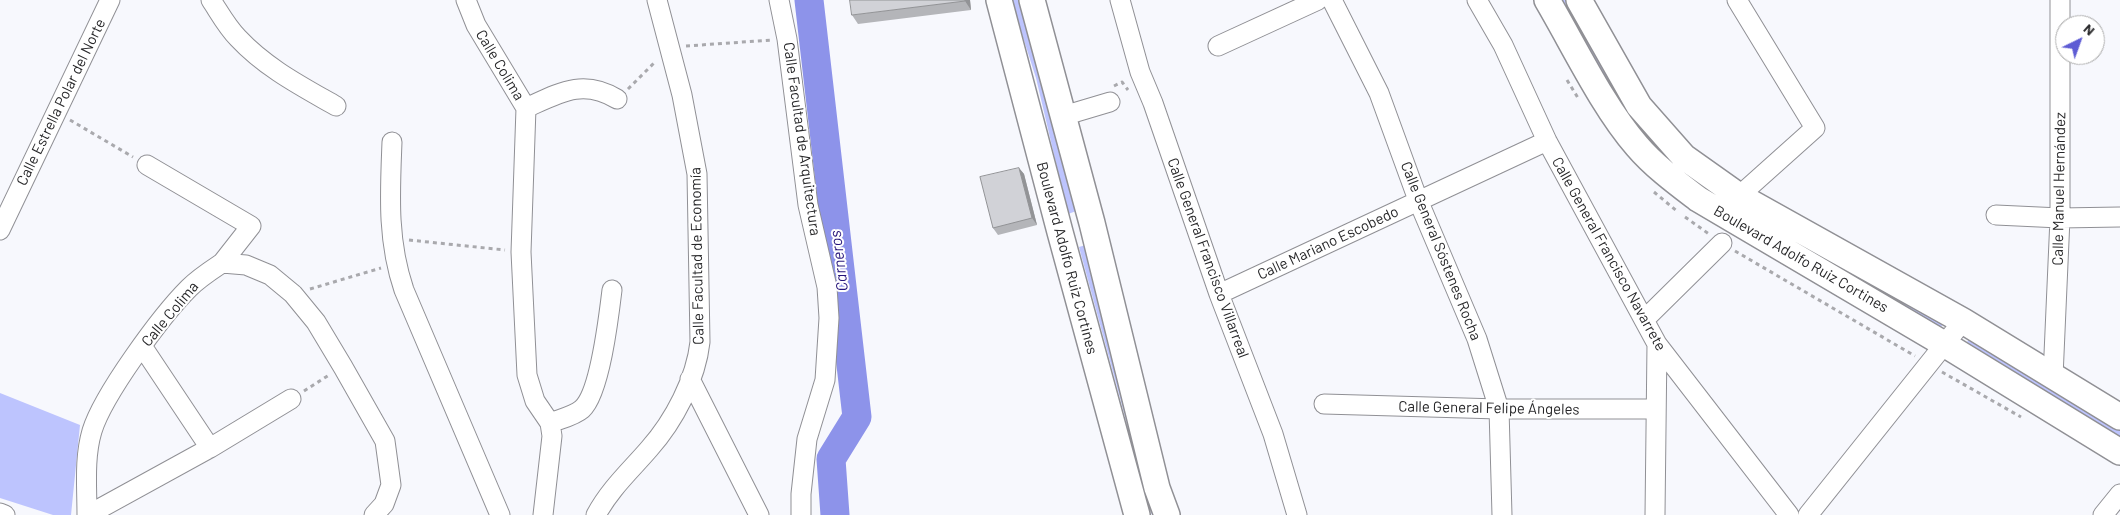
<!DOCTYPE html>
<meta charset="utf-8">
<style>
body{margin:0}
#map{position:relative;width:2120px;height:515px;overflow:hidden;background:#f7f8fd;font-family:Barlow,sans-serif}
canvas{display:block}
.north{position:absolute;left:2055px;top:15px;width:50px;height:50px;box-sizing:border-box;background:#fff;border:1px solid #a9a9a9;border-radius:50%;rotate:42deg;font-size:14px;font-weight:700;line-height:20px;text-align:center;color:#272729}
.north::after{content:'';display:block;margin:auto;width:18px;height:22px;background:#5e5cd4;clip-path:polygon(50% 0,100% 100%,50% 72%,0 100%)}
</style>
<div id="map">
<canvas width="2120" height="515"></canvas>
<div class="north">N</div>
</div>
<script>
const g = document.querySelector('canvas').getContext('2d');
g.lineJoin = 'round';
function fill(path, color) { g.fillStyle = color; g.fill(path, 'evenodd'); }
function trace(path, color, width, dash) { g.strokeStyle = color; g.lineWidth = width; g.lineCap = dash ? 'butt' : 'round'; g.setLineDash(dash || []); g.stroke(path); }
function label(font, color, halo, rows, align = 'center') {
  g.font = font + ' Barlow,sans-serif'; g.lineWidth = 4; g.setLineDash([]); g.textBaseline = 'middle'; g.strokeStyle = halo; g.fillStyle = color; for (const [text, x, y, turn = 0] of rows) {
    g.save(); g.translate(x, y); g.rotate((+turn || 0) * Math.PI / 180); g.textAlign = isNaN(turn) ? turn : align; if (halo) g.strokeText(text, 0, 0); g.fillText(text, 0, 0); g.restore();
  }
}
fill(new Path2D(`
 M1011 0H1021L1079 210 1068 214 1036 78Z
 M1562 0H1571L1637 117 1945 320 1941 327 1725 204 1662 153 1631 122Z
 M1089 244 1163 515H1152L1151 512 1079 247Z
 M1972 335 2120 429V437L1967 342Z
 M0 393 80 425 71 515H53L0 498Z`), '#bdc4fe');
trace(new Path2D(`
 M809 0 857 417 831 459 835 515`), '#8d93ea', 29);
const minor = new Path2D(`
 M211 0C219 12 227 27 238 38 266 68 301 86 336 106
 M466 0 476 25 526 108 521 252 527 375 535 401 550 423 552 436 543 515
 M779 0 787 39 808 205 827 287 829 318 825 380 807 439 801 494V515
 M1120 0 1140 72 1153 103 1219 294 1273 434 1297 515
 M1332 0 1379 93 1418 200 1477 339 1499 409 1502 515
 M1477 0 1503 45 1547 141 1657 344 1789 515
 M1737 0 1815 128 1739 196
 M1218 46 1318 0
 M526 108C559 93 583 78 617 99
 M1063 116 1110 102
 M392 142C390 193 387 240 404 290L500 515
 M147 165 251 226 222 263
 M1996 215 2060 218 2120 217
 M0 230 110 0
 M1219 294 1547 141
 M1645 319 1722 243
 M142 346 210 448
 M2053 377 2060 218V0
 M690 379 759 515
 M1324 404 1499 409H1655
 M550 423C560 419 574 416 582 409 600 393 609 315 612 290
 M0 513 5 515
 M87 515C87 487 84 458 92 431 103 395 161 316 189 288 199 278 210 271 222 263L246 265 270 275 293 294 316 322 343 367 385 441 391 485 384 504 374 515
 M88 515 210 448 291 399
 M596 515C610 489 630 471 649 449 674 421 696 379 700 342L697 174 682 95 657 0
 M1655 515 1657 344
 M1808 515 1963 321
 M2103 515 2120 494`);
const major = new Path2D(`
 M999 0 1060 232 1137 515
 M1032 0 1092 223 1157 488 1167 515
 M1547 0C1574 46 1603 107 1637 146 1654 166 1677 183 1698 199L1944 344 2120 452
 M1579 0 1639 106 1684 157 1739 196 1963 321 2120 417`);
trace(minor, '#909095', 21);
trace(major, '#909095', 28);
trace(new Path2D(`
 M686 46 772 40
 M1567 80 1578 98
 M1114 86 1122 82 1128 90
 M628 89 655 62
 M70 120 133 157
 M1654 192 1678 212
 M1685 217 1709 234
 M409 240 505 250
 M1735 251 1915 356
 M310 289 381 268
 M1942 372 2021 417
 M304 391 329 375`), '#a9a9ad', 3, [4, 4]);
trace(minor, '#fff', 19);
trace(major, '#fff', 25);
fill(new Path2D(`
 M970 0 971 10 858 24 852 15Z
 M1019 168 1024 174 1037 225 998 235 993 228Z`), '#b4b5b9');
fill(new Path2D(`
 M965 0H970L971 10 965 1Z
 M1019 168 1024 174 1037 225 1032 218Z`), '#929396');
const building = new Path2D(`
 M850 0H965V1L852 15Z
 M1019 168 1032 218 993 228 980 177Z`);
fill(building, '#d1d2d7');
trace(building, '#929396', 1);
label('15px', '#272729', '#fff', [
 ["Calle Colima",500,65,59],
 ["Calle Estrella Polar del Norte",61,102,-64],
 ["Calle Facultad de Arquitectura",802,139,82],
 ["Calle Manuel Hernández",2059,189,-89],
 ["Calle Mariano Escobedo",1328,243,-25],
 ["Calle General Sóstenes Rocha",1441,251,68],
 ["Calle General Francisco Navarrete",1609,254,61],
 ["Calle Facultad de Economía",697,256,-91],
 ["Boulevard Adolfo Ruiz Cortines",1067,258,75],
 ["Calle General Francisco Villarreal",1208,258,70],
 ["Boulevard Adolfo Ruiz Cortines",1801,259,30],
 ["Calle Colima",170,314,-50],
 ["Calle General Felipe Ángeles",1489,408,1]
]);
label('italic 16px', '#261479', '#fff', [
 ["Carneros",839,261,-97]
]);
</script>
